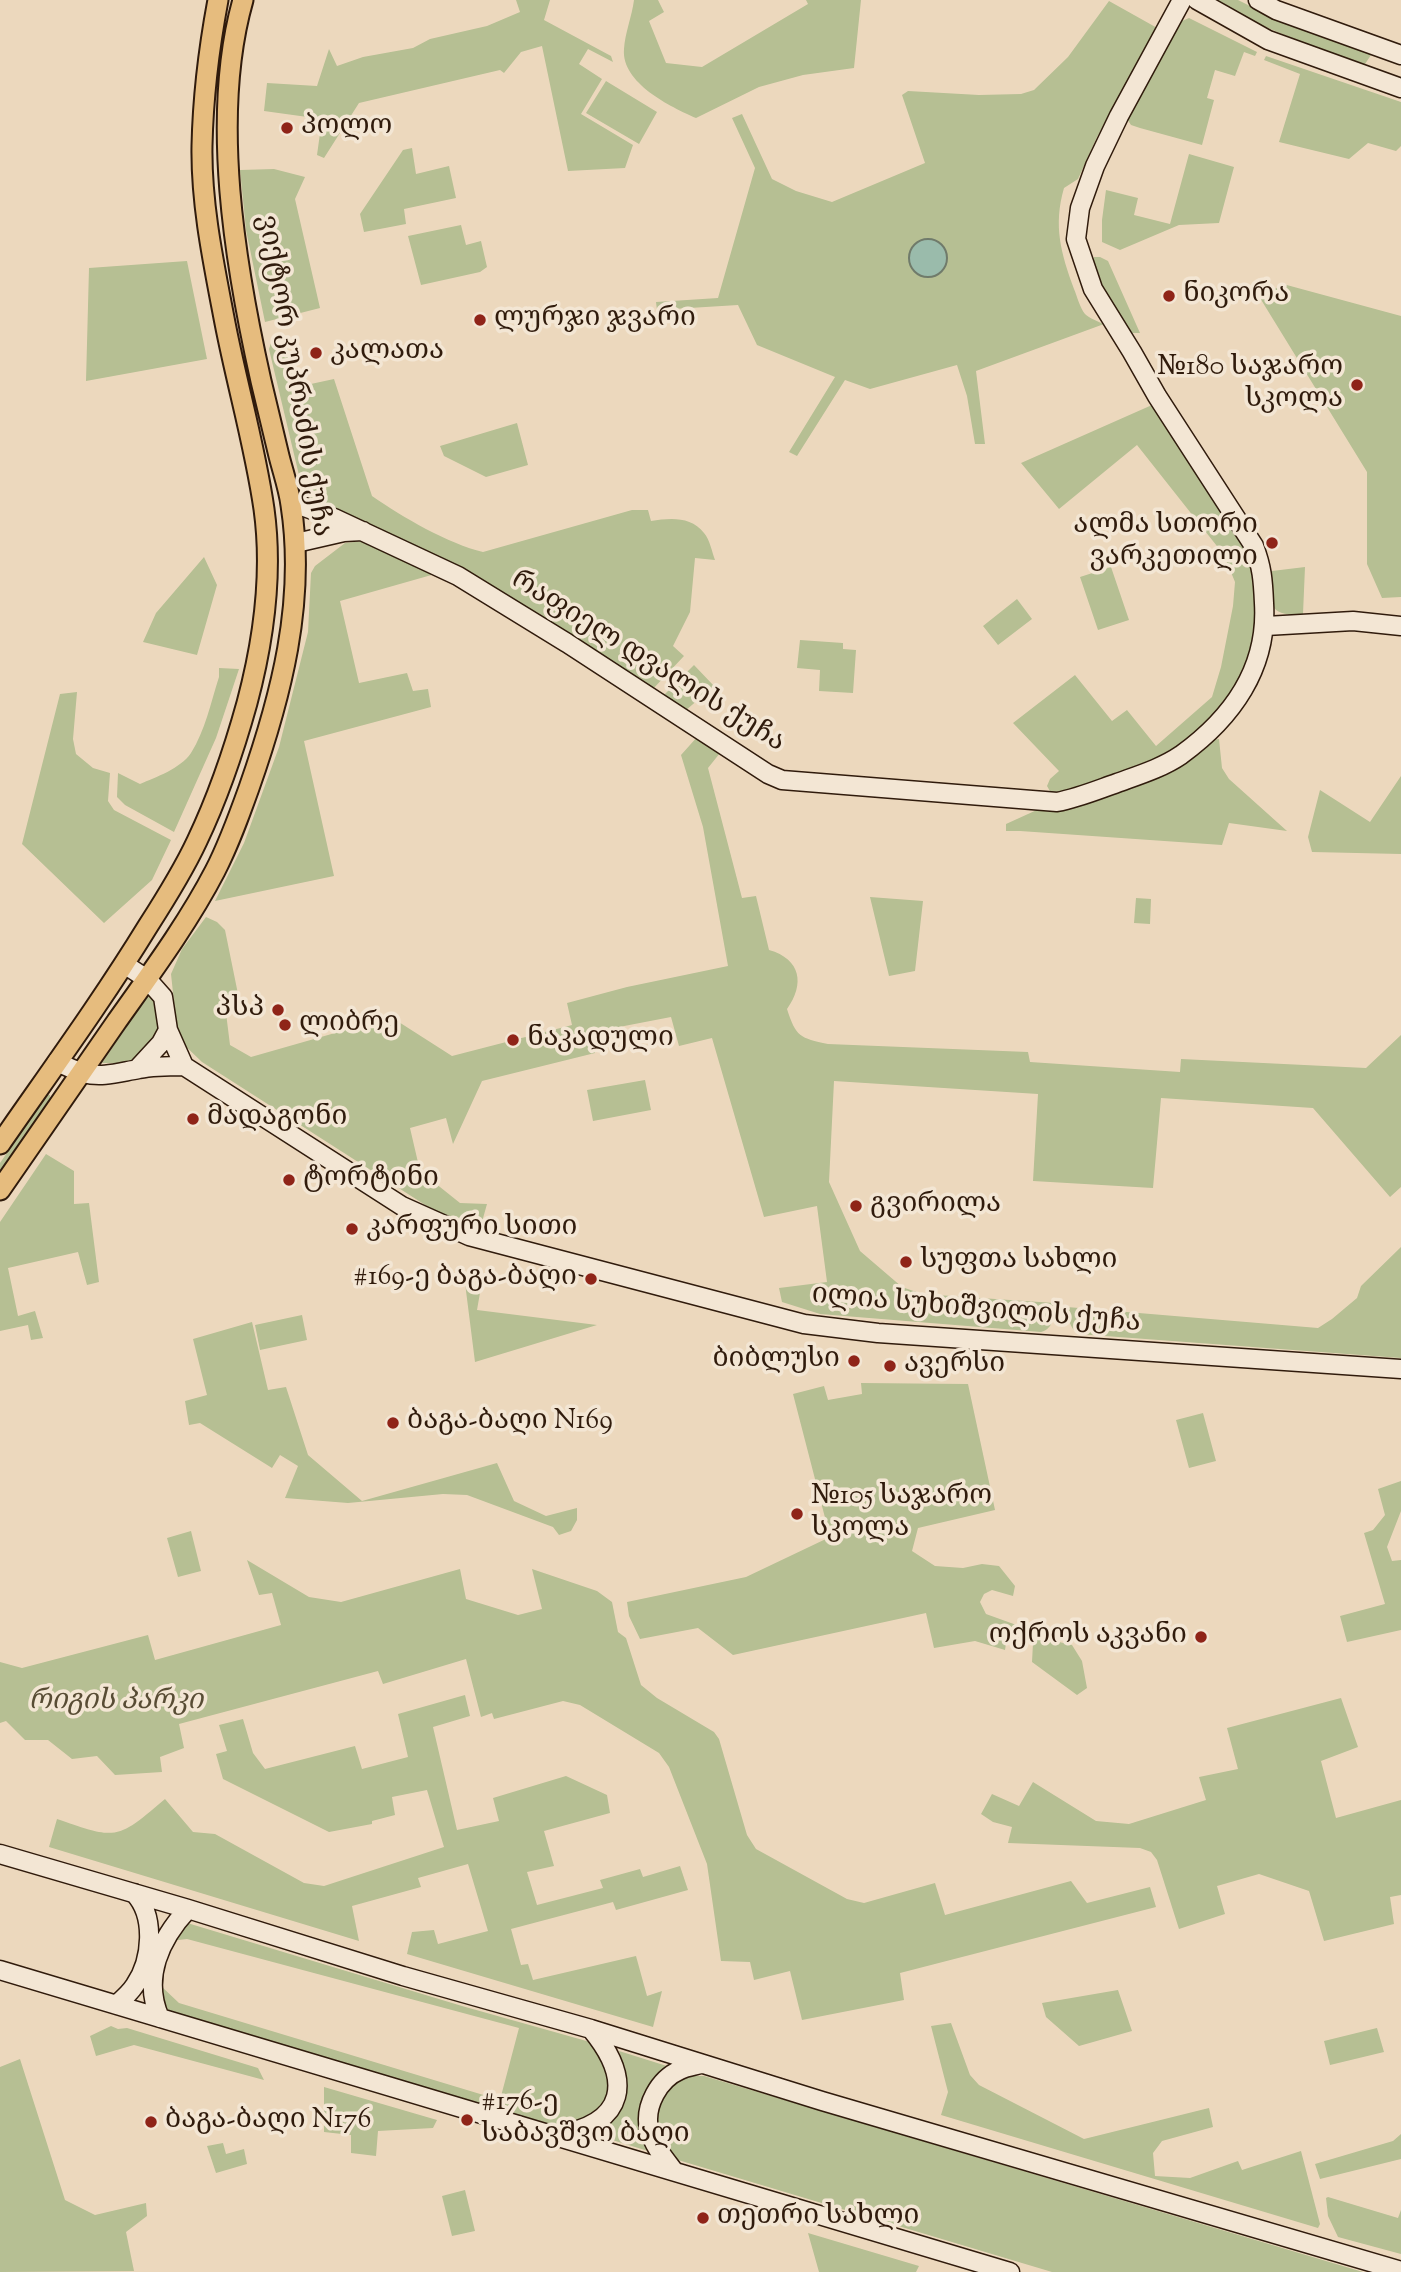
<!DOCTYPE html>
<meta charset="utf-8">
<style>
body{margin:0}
canvas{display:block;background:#ecd8bd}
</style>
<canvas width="1401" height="2272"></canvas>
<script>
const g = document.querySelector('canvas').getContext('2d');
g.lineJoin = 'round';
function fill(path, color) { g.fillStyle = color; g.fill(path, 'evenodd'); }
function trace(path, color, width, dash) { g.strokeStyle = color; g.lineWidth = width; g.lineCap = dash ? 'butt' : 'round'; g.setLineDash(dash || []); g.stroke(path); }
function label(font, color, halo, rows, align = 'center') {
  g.font = font + ' "Sorts Mill Goudy","Noto Serif Georgian",serif'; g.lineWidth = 7; g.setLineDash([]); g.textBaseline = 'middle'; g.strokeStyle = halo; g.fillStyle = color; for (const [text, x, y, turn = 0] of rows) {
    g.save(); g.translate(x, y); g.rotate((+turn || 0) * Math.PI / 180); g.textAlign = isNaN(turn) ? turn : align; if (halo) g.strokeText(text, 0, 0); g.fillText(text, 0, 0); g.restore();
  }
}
fill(new Path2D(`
 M516 0H550L544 20 611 56 613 62 588 49 579 64 602 79 581 114 633 145 625 168 568 171 542 46 521 52 504 73 500 70 359 103 324 158 317 155 322 119 264 111 267 83 317 86 329 49 337 66 363 57 413 48 430 39 487 26 520 12Z
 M634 0H658L664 12 649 21 666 63 702 67 808 4 806 0H861L854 68 803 75 759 87 696 118C671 107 621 83 624 49 625 33 632 16 634 0Z
 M1214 0H1238L1270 16 1367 50 1371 55 1365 64C1313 46 1261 29 1214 0Z
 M1109 1 1159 29 1097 137 1078 179 1064 188C1053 226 1061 253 1074 289 1077 296 1080 308 1085 314 1089 318 1099 322 1104 324L976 371 985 444H975L967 396 957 365 870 389 845 380 797 456 789 452 835 377 757 345 738 305 657 310 656 302 718 298 755 168 732 118 742 114 772 179 796 191 832 202 925 163 902 95 908 91 979 95 1021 94 1034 90 1068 57Z
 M1189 18 1257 52 1255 56 1244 52 1235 76 1215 70 1207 98 1214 100 1202 145 1140 128 1131 125 1127 119 1182 21Z
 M1266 56 1401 102V146L1396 151 1368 143 1349 159 1279 142 1300 74 1264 60Z
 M606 81 657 112 639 144 586 113Z
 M412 148 416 174 449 166 456 198 404 209 406 224 364 232 360 214 403 150Z
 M1189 154 1234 167 1219 223 1179 225 1120 250 1102 242V220L1106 190 1138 198 1134 215 1170 224Z
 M274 169 305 177 295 199 320 308 265 322 246 230 240 170Z
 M461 225 466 245 481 241 487 267 480 272 421 285 408 236Z
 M1094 257H1100L1108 261 1140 333H1132C1119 316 1089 279 1094 257Z
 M187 261 207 359 86 381 89 268Z
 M1283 284 1401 316V597L1382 598 1367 564V472L1260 298Z
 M285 337 297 387 334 379 372 496C402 517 449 544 483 552L632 510H648L651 521C670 518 691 516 704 533 710 540 712 552 715 560L695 558 690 612 673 646 684 656 652 690 319 504 303 492 269 349 272 340Z
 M1152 405 1249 552 1257 578 1256 624 1248 662 1225 705 1182 745 1167 755 1076 791 1061 795 1051 793 1047 786 1050 779 1059 771 1013 723 1075 675 1112 721 1127 710 1156 746 1212 697 1221 667 1233 606 1235 582 1224 555 1137 445 1059 509 1021 463Z
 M517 423 528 465 486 477 444 456 440 446Z
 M364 541 435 574 340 601 359 683 407 673 413 691 428 689 431 707 304 741 334 876 215 901 244 843 279 747 308 632 311 573 315 566 345 543Z
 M204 557 217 585 197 655 143 642 156 613Z
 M1111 567 1129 620 1098 630 1080 577Z
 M1305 567 1303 614C1264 617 1272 602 1272 571Z
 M1017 599 1032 619 998 645 983 626Z
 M800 640 843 643V649L856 650 853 693 819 691 820 670 797 668Z
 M694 665 714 686 685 711 662 697Z
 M219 668 239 669 216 738 174 832 125 805 117 797 118 773 140 784C156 777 180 769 191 753 205 731 211 702 219 677Z
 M77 692 73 739 76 754 93 768 110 773 108 801 114 810 171 840 152 880 104 923 22 844 60 694Z
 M698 736 720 753 708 768 742 898 756 896 769 950C801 959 805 984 787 1009 796 1037 800 1038 828 1044L1028 1052 1030 1062 1180 1072 1181 1059 1366 1068 1401 1035V1187L1390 1197 1313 1108 1161 1098 1153 1188 1033 1181 1038 1094 834 1081 829 1182 860 1251 902 1287 922 1294 1054 1303C1053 1316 1055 1328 1041 1332L820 1314 782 1302 779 1288 827 1282 817 1206 764 1217 712 1038 679 1046 671 1017 593 1032 595 1053 482 1081 453 1144 446 1118 410 1128 420 1171 460 1203 487 1204 480 1229 433 1210 202 1062 178 1039 171 974 182 949 206 917 217 922 225 930 238 994 224 997 230 1045 251 1057 391 1017 452 1056 572 1025 567 1003 627 987 728 966 703 827 681 755Z
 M1219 739 1222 768 1229 779 1287 831 1229 823 1222 845 1020 831H1006V824L1039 809H1069L1096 801 1157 777 1200 752 1212 740Z
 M1401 776V854L1312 852 1308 837 1320 790 1370 822Z
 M870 897 923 901 915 971 889 976Z
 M1136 898 1151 899 1150 924 1134 923Z
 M149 993 155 997C157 1008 160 1021 157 1031 153 1045 138 1059 125 1063 118 1064 109 1063 102 1063Z
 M645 1080 651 1110 593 1121 587 1090Z
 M47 1095H50V1099L0 1172V1163Z
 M46 1154 74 1171V1204L89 1203 99 1282 87 1285 78 1252 8 1268 18 1316 35 1311 43 1338 31 1340 28 1325 0 1331V1222Z
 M1401 1247V1358L1078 1334C1069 1327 1068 1318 1067 1307L1318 1328 1332 1319 1357 1298 1361 1286Z
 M465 1283 481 1287 477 1310 597 1325 475 1362Z
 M302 1315 307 1340 260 1350 255 1325Z
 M252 1322 268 1390 286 1387 308 1455 362 1501 497 1463 514 1501 546 1516 577 1508V1520L571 1531 559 1535 553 1527 467 1495 443 1494 348 1503 285 1498 298 1466 280 1455 272 1468 200 1423 189 1425 185 1401 207 1395 193 1339Z
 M861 1383 968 1384 995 1510 918 1528 912 1551 935 1566 963 1568 982 1564 999 1566 1015 1586 1013 1596 992 1590 984 1594 980 1602 986 1614 1022 1627 1033 1636 1072 1645 1082 1661 1087 1688 1077 1695 1032 1662 1033 1643 1018 1637H1007L1005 1650 975 1641 934 1648 926 1613 733 1655 698 1628 640 1639 629 1616 627 1602 746 1577 830 1537 793 1394 824 1386 828 1400 862 1394Z
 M1203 1413 1216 1461 1189 1468 1176 1420Z
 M1401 1481V1511L1387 1547 1392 1561 1401 1560V1630L1347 1642 1340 1616 1385 1604 1364 1533 1373 1530 1385 1515 1378 1489Z
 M191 1531 201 1571 178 1577 167 1538Z
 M247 1560 309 1597 341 1602 460 1569 466 1599 518 1615 542 1609 532 1569 597 1591 612 1602 618 1632 626 1638 641 1685 657 1698 714 1732 719 1739 747 1835 756 1849 847 1899 864 1903 935 1883 945 1915 1071 1881 1087 1903 1150 1887 1156 1907 900 1973 904 2000 802 2020 790 1971 754 1980 750 1962 721 1961 707 1864 669 1767 659 1753 580 1705 563 1701 494 1719 492 1713 481 1717 466 1659 383 1684 378 1671 179 1724 184 1748 160 1757 162 1772 115 1775 97 1756 72 1759 48 1740H25L6 1721 0 1723V1662L22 1668 148 1635 155 1660 281 1625 272 1593 259 1595Z
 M465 1695 470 1716 433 1727 457 1830 499 1821 493 1798 566 1776 607 1795 610 1813 544 1831 554 1866 527 1872 537 1905 603 1888 600 1880 640 1869 643 1877 680 1866 688 1890 616 1910 613 1902 511 1929 521 1965 528 1964 533 1980 636 1956 647 1996 662 1991 653 2027 407 1954 412 1932 434 1930 438 1944 488 1931 468 1864 418 1878 421 1887 352 1906 359 1941 49 1847 57 1819C117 1840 117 1840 165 1799L193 1832 215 1834 304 1883 324 1886 444 1847 427 1790 392 1797 395 1815 372 1821V1824L329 1832 223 1779 216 1754 227 1751 219 1725 243 1719 253 1753 265 1769 355 1746 362 1769 408 1757 398 1714Z
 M1341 1698 1358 1747 1321 1761 1336 1818 1401 1800V1895L1390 1897 1394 1924 1324 1941 1309 1891 1259 1874 1217 1886 1225 1914 1179 1929 1157 1860 1151 1852 1140 1848 1008 1843 1012 1827 993 1822 981 1814 992 1794 1019 1806 1033 1782 1096 1821 1129 1824 1206 1800 1199 1777 1238 1769 1227 1728Z
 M184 1922 462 2006 590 2042 601 2054 612 2086 602 2109 561 2128 171 2014 161 2008 157 1979 167 1945ZM187 1939 519 2028 500 2100 179 2003 161 1986 170 1941Z
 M1118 1990 1132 2031 1079 2046 1046 2017 1042 2003Z
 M951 2023 970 2075 979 2085 1084 2139 1209 2108 1213 2127 1162 2141 1153 2153 1155 2176 1190 2178 1238 2161 1242 2170 1301 2151 1320 2224 1318 2228 941 2115 948 2092 931 2026Z
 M111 2026 118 2029 127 2028 258 2068 264 2080 134 2045 96 2056 90 2036Z
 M1377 2028 1384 2052 1330 2065 1324 2041Z
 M619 2051 670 2067 642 2132 648 2151 596 2135C634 2106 631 2094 619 2051Z
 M20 2059 65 2200 95 2215 146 2203 147 2216 126 2232 134 2271 0 2272V2067Z
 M693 2076H704L1363 2272H1052L678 2160C644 2135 650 2087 693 2076Z
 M324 2087 437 2120 433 2128 378 2131 376 2156 351 2153V2135L324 2132Z
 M1401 2134V2159L1320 2179 1315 2164 1393 2141Z
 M223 2143 226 2154 244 2149 247 2164 216 2173 207 2146Z
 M465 2190 475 2231 452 2236 442 2196Z
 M1328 2197 1398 2218 1401 2210V2254L1338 2237 1328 2216 1326 2198Z
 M808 2233 919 2266 916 2272H819Z`), '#b6bf93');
const water = new Path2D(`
 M909 258a19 19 0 1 1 38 0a19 19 0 1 1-38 0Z`);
fill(water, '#9abbab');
trace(water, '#707b6b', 2);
const secondary = new Path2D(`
 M1197 0 1268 40 1401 88
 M1258 0 1276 10 1401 55
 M291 502 334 518 458 576 567 643 768 774 782 780 1057 802C1078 798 1097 790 1117 783 1139 775 1162 768 1181 755 1232 718 1268 668 1264 603 1263 580 1262 567 1254 546L1157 396 1132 352 1093 289 1076 239 1080 208 1095 166 1119 116 1182 0
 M296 543 344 532 363 531
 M1266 626 1353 621 1401 626
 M124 964 147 979 163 997 168 1030 184 1066
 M57 1062C66 1066 74 1070 83 1073 103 1078 120 1072 139 1069 154 1066 169 1066 184 1066L402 1206 469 1236 804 1324 878 1333 1401 1369
 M137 1069 161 1043 168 1030
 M0 1854 188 1909 403 1976 591 2029 822 2101 1401 2271
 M0 1970 1010 2272
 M116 2005C123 1999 130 1993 135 1985 152 1960 156 1916 134 1893
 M160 2018C142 1978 160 1939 188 1909
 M557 2135C627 2123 633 2080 591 2029
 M674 2171C664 2158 653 2145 649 2129 644 2106 659 2079 680 2070 686 2067 694 2066 701 2064`);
const primary = new Path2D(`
 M0 1144C50 1072 102 1001 148 926 166 898 183 871 197 841 218 797 234 750 247 703 264 639 273 574 264 509 255 446 237 385 225 323 214 265 201 205 202 146 203 98 209 48 218 0
 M0 1190C39 1133 78 1077 117 1021 151 973 188 923 215 871 229 844 239 816 249 788 281 697 306 602 291 505 289 489 283 472 279 456 273 431 267 406 261 381 235 265 210 116 243 0`);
trace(secondary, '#301b0c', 21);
trace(primary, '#301b0c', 23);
trace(secondary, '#f3e6d4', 18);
trace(primary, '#e6bc7e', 19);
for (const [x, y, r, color] of [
 [287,128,7,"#8f2418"],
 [1169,296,7,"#8f2418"],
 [480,320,7,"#8f2418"],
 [316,353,7,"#8f2418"],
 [1357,385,7,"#8f2418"],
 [1272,543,7,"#8f2418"],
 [278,1010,7,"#8f2418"],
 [285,1025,7,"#8f2418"],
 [513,1040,7,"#8f2418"],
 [193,1119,7,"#8f2418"],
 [289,1180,7,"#8f2418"],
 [856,1206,7,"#8f2418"],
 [352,1229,7,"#8f2418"],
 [906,1262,7,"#8f2418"],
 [591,1279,7,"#8f2418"],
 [854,1361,7,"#8f2418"],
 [890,1366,7,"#8f2418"],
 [393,1423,7,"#8f2418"],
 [797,1514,7,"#8f2418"],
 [1201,1637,7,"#8f2418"],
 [467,2120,7,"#8f2418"],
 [151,2122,7,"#8f2418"],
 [703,2218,7,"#8f2418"]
]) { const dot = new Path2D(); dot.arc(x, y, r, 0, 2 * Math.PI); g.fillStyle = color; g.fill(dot); trace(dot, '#f3e6d4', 2.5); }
label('28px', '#301b0c', '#f3e6d4', [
 ["პოლო",301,128],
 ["ნიკორა",1183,296],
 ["ლურჯი ჯვარი",494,320],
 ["კალათა",330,353],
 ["№180 საჯარო",1343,369,"right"],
 ["სკოლა",1343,401,"right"],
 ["ალმა სთორი",1258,527,"right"],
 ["ვარკეთილი",1258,559,"right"],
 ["პსპ",264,1010,"right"],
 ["ლიბრე",299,1025],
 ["ნაკადული",527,1040],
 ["მადაგონი",207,1119],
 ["ტორტინი",303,1180],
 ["გვირილა",870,1206],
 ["კარფური სითი",366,1229],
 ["სუფთა სახლი",920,1262],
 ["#169-ე ბაგა-ბაღი",577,1279,"right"],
 ["ბიბლუსი",840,1361,"right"],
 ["ავერსი",904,1366],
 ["ბაგა-ბაღი N169",407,1423],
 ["№105 საჯარო",811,1498],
 ["სკოლა",811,1530],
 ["ოქროს აკვანი",1187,1637,"right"],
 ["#176-ე",481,2104],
 ["საბავშვო ბაღი",481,2136],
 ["ბაგა-ბაღი N176",165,2122],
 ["თეთრი სახლი",717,2218]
], 'left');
label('28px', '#301b0c', '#f3e6d4', [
 ["ვიქტორ კუპრაძის ქუჩა",292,376,80],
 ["რაფიელ დვალის ქუჩა",647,663,32],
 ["ილია სუხიშვილის ქუჩა",976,1311,5]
]);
label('italic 28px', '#584c34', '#f3e6d4', [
 ["რიგის პარკი",116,1703]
]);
</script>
